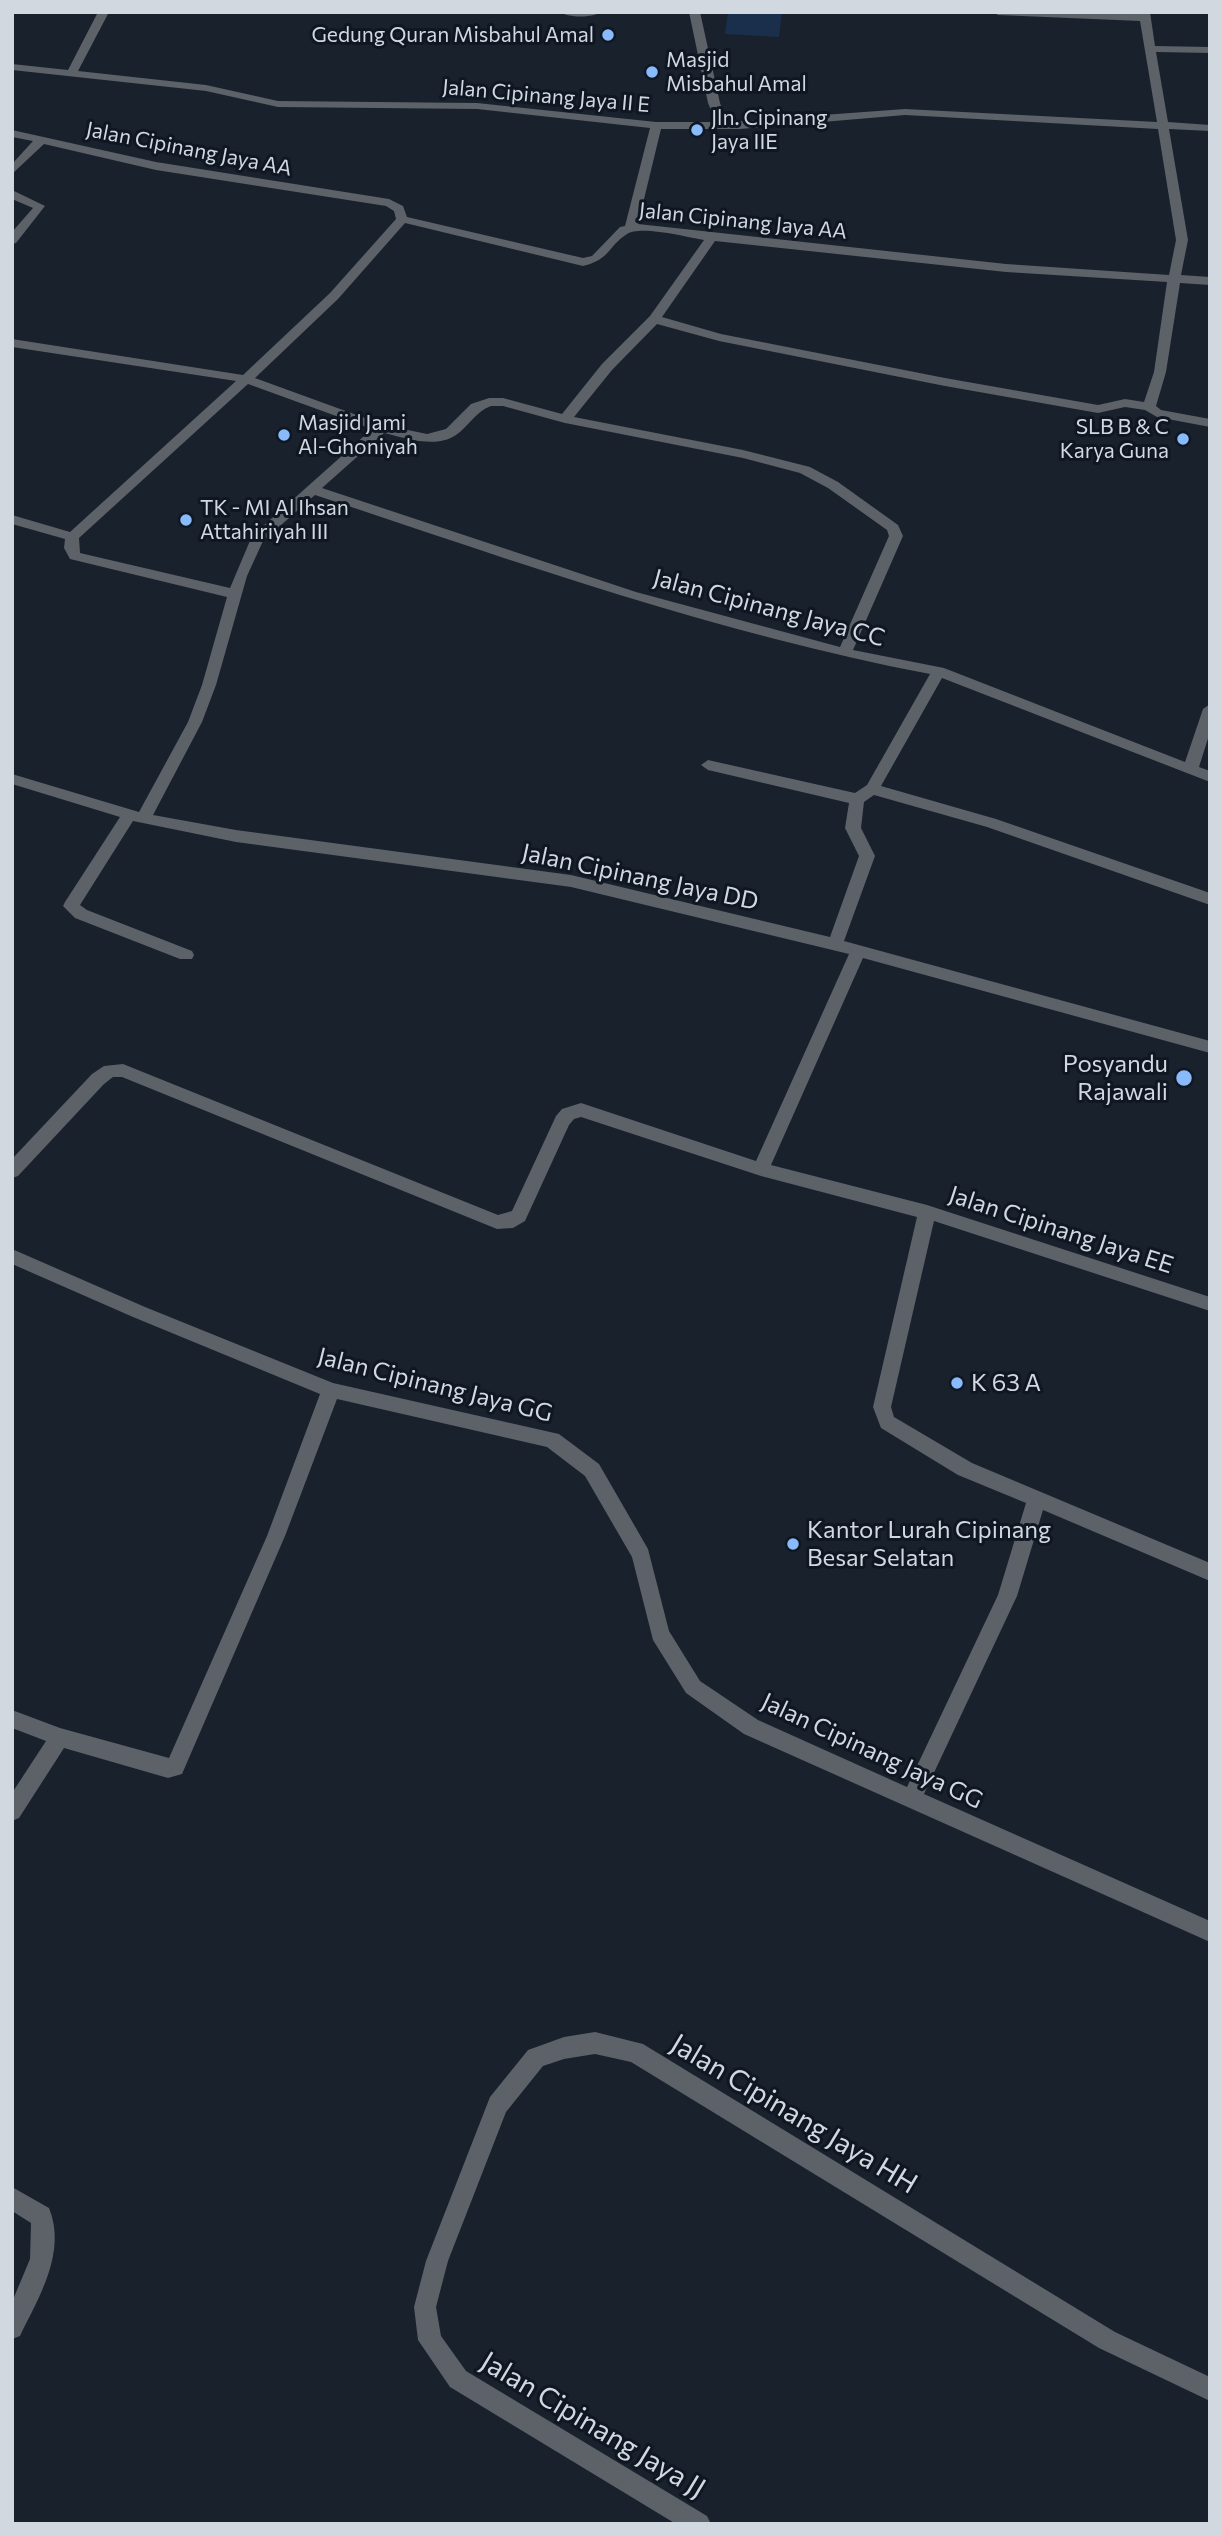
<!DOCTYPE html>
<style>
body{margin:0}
#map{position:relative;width:1222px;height:2536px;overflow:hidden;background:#18212c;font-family:Commissioner,sans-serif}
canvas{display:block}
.frame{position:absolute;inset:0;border:14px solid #d2d8e0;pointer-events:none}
</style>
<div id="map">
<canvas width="1222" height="2536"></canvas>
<div class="frame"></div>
</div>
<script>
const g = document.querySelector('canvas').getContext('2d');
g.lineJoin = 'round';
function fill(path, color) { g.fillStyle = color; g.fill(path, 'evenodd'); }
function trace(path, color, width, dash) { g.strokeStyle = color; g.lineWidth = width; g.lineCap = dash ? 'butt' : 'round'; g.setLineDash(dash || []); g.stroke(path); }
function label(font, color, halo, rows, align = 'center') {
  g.font = font + ' Commissioner,sans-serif'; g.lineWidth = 6; g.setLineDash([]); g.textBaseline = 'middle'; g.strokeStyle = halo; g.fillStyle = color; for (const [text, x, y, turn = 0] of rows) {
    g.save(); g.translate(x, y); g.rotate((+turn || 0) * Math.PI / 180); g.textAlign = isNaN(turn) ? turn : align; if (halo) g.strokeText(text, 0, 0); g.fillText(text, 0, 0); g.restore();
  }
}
fill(new Path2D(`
 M728 12H782L779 37 725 34Z`), '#192f4b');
fill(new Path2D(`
 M98 12H109L78 71 206 85 278 101 477 103 656 122H716L708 103 689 12H700L720 103 727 122 905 109 1157 122 1140 21 998 15 993 12 1139 14V12H1150L1155 46 1210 47V53L1156 52 1168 122 1210 125V131L1169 129 1188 240 1181 275 1210 277V285L1180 283 1166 372 1156 406 1161 410 1210 419V427L1157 417 1145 410 1125 407 1098 413 945 386 719 341 657 324 612 370 574 417 743 450 810 467 838 482 898 525 903 536 853 650 944 668 1185 762 1203 709 1210 704V732L1199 767 1210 771V782L942 678 881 786 996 819 1210 893V905L987 827 874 795 864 802 861 828 875 856 844 941 1210 1041V1053L863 958 771 1165 927 1205 1210 1297V1311L934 1221 891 1407 894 1417 972 1463 1210 1563V1581L1043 1510 1017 1596 924 1794 1210 1921V1942L744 1734 686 1693 653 1640 632 1557 585 1476 547 1447 337 1399 285 1536 182 1774 168 1778 64 1748 19 1818 12 1821V1793L46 1741 12 1728V1710L60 1728 169 1758 267 1536 320 1394 133 1317 12 1264V1249L145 1307 333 1383 559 1434 599 1464 648 1549 669 1631 700 1681 758 1720 907 1787 998 1595 1026 1503 958 1475 881 1428 873 1407 917 1217 761 1176 581 1117 574 1119 569 1125 525 1221 513 1228 497 1229 122 1077H113L104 1084 18 1176 12 1178V1159L92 1074 104 1066 123 1064 498 1215 512 1211 556 1116 562 1109 581 1103 756 1161 849 954 571 887 236 842 133 821 80 905 87 910 192 951 194 955 192 959H180L75 918 63 906 65 902 120 817 12 784V774L139 812 188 722 202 685 227 597 70 559 64 548 65 539 12 524V515L70 532 236 381 12 347V339L243 375 330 293 396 219 394 211 386 206 156 170 44 144 12 174V164L33 141 12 137V130L156 162 389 199 403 206 407 217 583 258 592 256 620 227 625 226 650 128 477 109 278 107 206 91 12 70V64L68 70ZM905 115 1158 129 1176 240 1169 275 1006 264 638 224 661 129H740ZM405 223 583 266C611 259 607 247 627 234 640 225 687 237 704 240L650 316 602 364 562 414 503 398H489L471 404 446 429 427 434 384 425 255 378 338 299ZM715 241 1006 272 1167 282 1154 372 1144 402 1125 399 1098 405 945 378 721 334 662 317ZM248 384 372 429 252 536 230 588 80 553 79 538ZM491 406H503L565 423 743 458 800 473 828 488 887 530 889 536 840 647 636 592 322 488 384 433C406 438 435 449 456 435 469 426 475 412 491 406ZM315 495C517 562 719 634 930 674L867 785 855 793 708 760 701 765 708 770 849 803 845 828 859 856 830 937 571 875 236 830 153 815 202 722 216 685 247 576 263 541Z
 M560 12H601C592 18 569 18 560 12Z
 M12 190 45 206 16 243 12 244V232L33 208 12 199Z
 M595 2032 643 2044 1115 2332 1210 2377V2401L1099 2348 631 2062 595 2054 564 2059 543 2066 506 2112 448 2261 436 2307 441 2336 466 2371 707 2516 711 2524H676L450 2387 418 2340 414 2307 426 2261 490 2097 528 2050 564 2037Z
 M12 2187 49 2208C67 2252 39 2297 20 2336L12 2339V2302L30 2259 31 2223 12 2211Z`), '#5d6168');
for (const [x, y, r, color] of [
 [608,35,7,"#89bafc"],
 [652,72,7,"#89bafc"],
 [697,130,7,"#89bafc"],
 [284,435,7,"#89bafc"],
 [1183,439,7,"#89bafc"],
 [186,520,7,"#89bafc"],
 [1184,1078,9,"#89bafc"],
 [957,1383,7,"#89bafc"],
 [793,1544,7,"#89bafc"]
]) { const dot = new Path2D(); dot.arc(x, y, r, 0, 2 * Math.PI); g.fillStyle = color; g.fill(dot); trace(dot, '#0f1722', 2.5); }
label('21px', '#d2d8e0', '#0f1722', [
 ["Gedung Quran Misbahul Amal",594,35,"right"],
 ["Masjid",666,60],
 ["Misbahul Amal",666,84],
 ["Jln. Cipinang",711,118],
 ["Jaya IIE",711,142],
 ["Masjid Jami",298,423],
 ["Al-Ghoniyah",298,447],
 ["SLB B & C",1169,427,"right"],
 ["Karya Guna",1169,451,"right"],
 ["TK - MI Al Ihsan",200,508],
 ["Attahiriyah III",200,532]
], 'left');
label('21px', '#d2d8e0', '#0f1722', [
 ["Jalan Cipinang Jaya II E",546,96,5],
 ["Jalan Cipinang Jaya AA",189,149,11],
 ["Jalan Cipinang Jaya AA",743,221,6]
]);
label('24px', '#d2d8e0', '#0f1722', [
 ["Jalan Cipinang Jaya CC",769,608,15],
 ["Jalan Cipinang Jaya DD",640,877,12],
 ["Jalan Cipinang Jaya EE",1061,1230,18],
 ["Jalan Cipinang Jaya GG",435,1385,14],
 ["Jalan Cipinang Jaya GG",872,1751,25]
]);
label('24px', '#d2d8e0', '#0f1722', [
 ["Posyandu",1168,1064,"right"],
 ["Rajawali",1168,1092,"right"],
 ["K 63 A",971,1383],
 ["Kantor Lurah Cipinang",807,1530],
 ["Besar Selatan",807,1558]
], 'left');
label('28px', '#d2d8e0', '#0f1722', [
 ["Jalan Cipinang Jaya HH",794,2114,31],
 ["Jalan Cipinang Jaya JJ",593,2425,31]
]);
</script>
